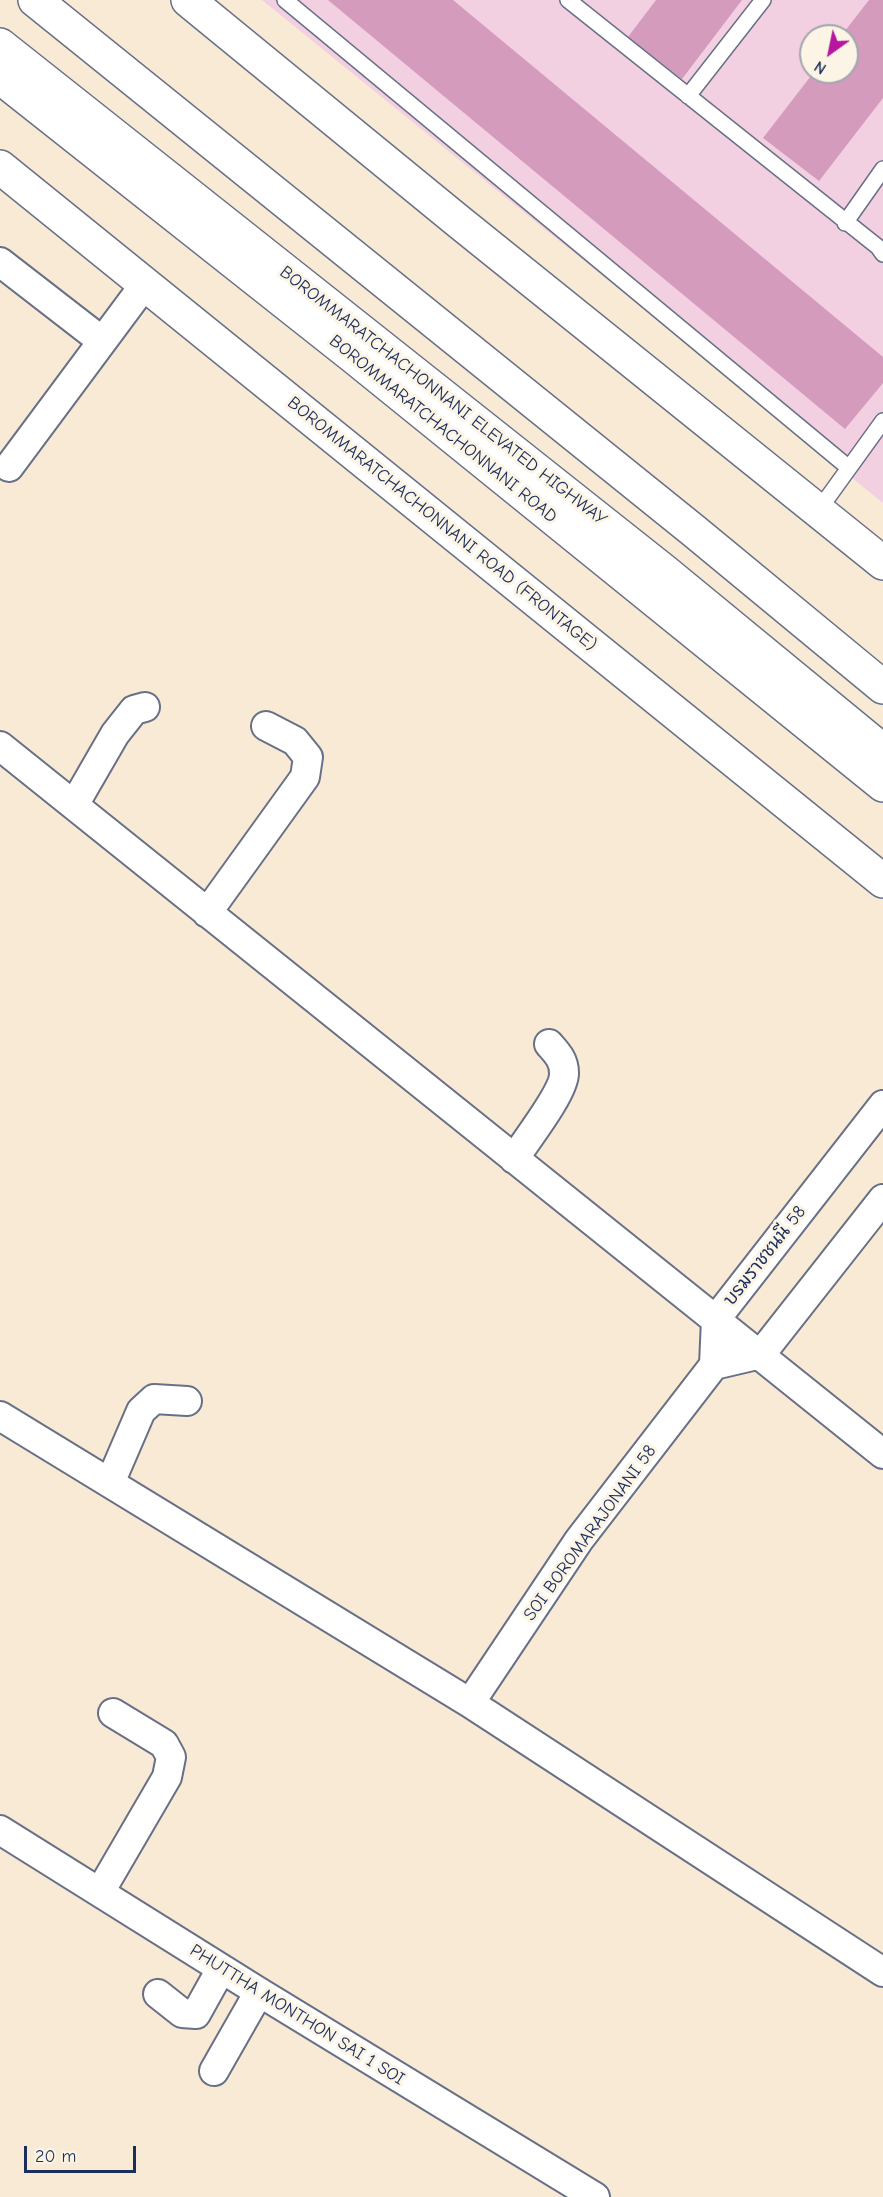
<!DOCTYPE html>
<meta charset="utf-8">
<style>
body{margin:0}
#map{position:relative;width:883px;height:2197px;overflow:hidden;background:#f8ead4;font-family:"Comic Neue",sans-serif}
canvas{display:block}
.north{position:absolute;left:799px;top:24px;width:60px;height:60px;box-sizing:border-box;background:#fcf5e5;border:2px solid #a2a6af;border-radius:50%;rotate:213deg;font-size:16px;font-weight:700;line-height:24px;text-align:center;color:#1b2f5e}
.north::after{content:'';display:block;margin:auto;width:21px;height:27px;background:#b5179e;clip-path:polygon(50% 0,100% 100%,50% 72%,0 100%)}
.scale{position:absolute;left:24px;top:2146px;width:112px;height:27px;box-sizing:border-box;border:3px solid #1b2f5e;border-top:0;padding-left:8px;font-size:18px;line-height:21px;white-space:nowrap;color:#1b2f5e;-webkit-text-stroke:4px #fcf5e5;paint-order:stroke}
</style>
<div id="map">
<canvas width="883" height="2197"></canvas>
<div class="north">N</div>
<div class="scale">20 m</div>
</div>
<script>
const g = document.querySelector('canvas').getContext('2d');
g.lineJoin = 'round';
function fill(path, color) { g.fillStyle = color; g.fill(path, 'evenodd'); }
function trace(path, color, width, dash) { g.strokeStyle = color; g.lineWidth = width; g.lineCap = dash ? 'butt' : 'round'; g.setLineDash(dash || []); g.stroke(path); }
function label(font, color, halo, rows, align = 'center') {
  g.font = font + ' "Comic Neue","Playpen Sans Thai",sans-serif'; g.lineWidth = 6; g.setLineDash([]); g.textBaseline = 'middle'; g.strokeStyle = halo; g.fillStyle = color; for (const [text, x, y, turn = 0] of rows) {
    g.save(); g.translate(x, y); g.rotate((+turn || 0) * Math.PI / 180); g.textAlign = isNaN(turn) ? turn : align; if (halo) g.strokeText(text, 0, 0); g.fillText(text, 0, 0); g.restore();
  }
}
fill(new Path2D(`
 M262 0H883V503ZM811 36H847V72H811Z`), '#f2cfe1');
fill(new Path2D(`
 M328 0H453L883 357V383L845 429Z
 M656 0H742L682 79 628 37Z
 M869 0H883V98L819 181 763 138 814 72H847V36H841Z`), '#d49bbc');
const service = new Path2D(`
 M285 0 849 468
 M568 0 878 247 883 254
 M688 96 763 0
 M845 223 883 169
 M818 511 883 421`);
const minor = new Path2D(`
 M0 262 102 341
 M9 467 145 284
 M0 746 883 1454
 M74 805 115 734 134 710 145 707
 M207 913 305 777 308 757 295 741 266 726
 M514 1159C525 1142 565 1091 564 1073 564 1060 557 1053 549 1044
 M714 1365 716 1319 883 1105
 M714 1365 761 1354 883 1199
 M0 1416 470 1703 883 1972
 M110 1483 141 1411 154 1399 187 1401
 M470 1703 579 1540 714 1365
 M0 1830 259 1992 595 2197
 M100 1892 167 1777 171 1757 164 1744 113 1713
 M158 1994 182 2013 196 2014 221 1969
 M214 2071 259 1992`);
const secondary = new Path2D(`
 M188 0 458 221 883 563
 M0 167 883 881`);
const primary = new Path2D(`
 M35 0 694 531 883 687
 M0 45 664 571 883 751
 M0 77 354 357 883 785`);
trace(service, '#687087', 18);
trace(minor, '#687087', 32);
trace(secondary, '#687087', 36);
trace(primary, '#687087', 36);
trace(service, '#fff', 15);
trace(minor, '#fff', 28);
trace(secondary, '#fff', 33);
trace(primary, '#fff', 33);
label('18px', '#1b2f5e', '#fcf5e5', [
 ["BOROMMARATCHACHONNANI ELEVATED HIGHWAY",443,396,38],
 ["BOROMMARATCHACHONNANI ROAD",443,429,39],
 ["BOROMMARATCHACHONNANI ROAD (FRONTAGE)",442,524,39],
 ["บรมราชชนนี 58",765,1256,-52],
 ["SOI BOROMARAJONANI 58",590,1533,-54],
 ["PHUTTHA MONTHON SAI 1 SOI",297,2015,32]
]);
</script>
